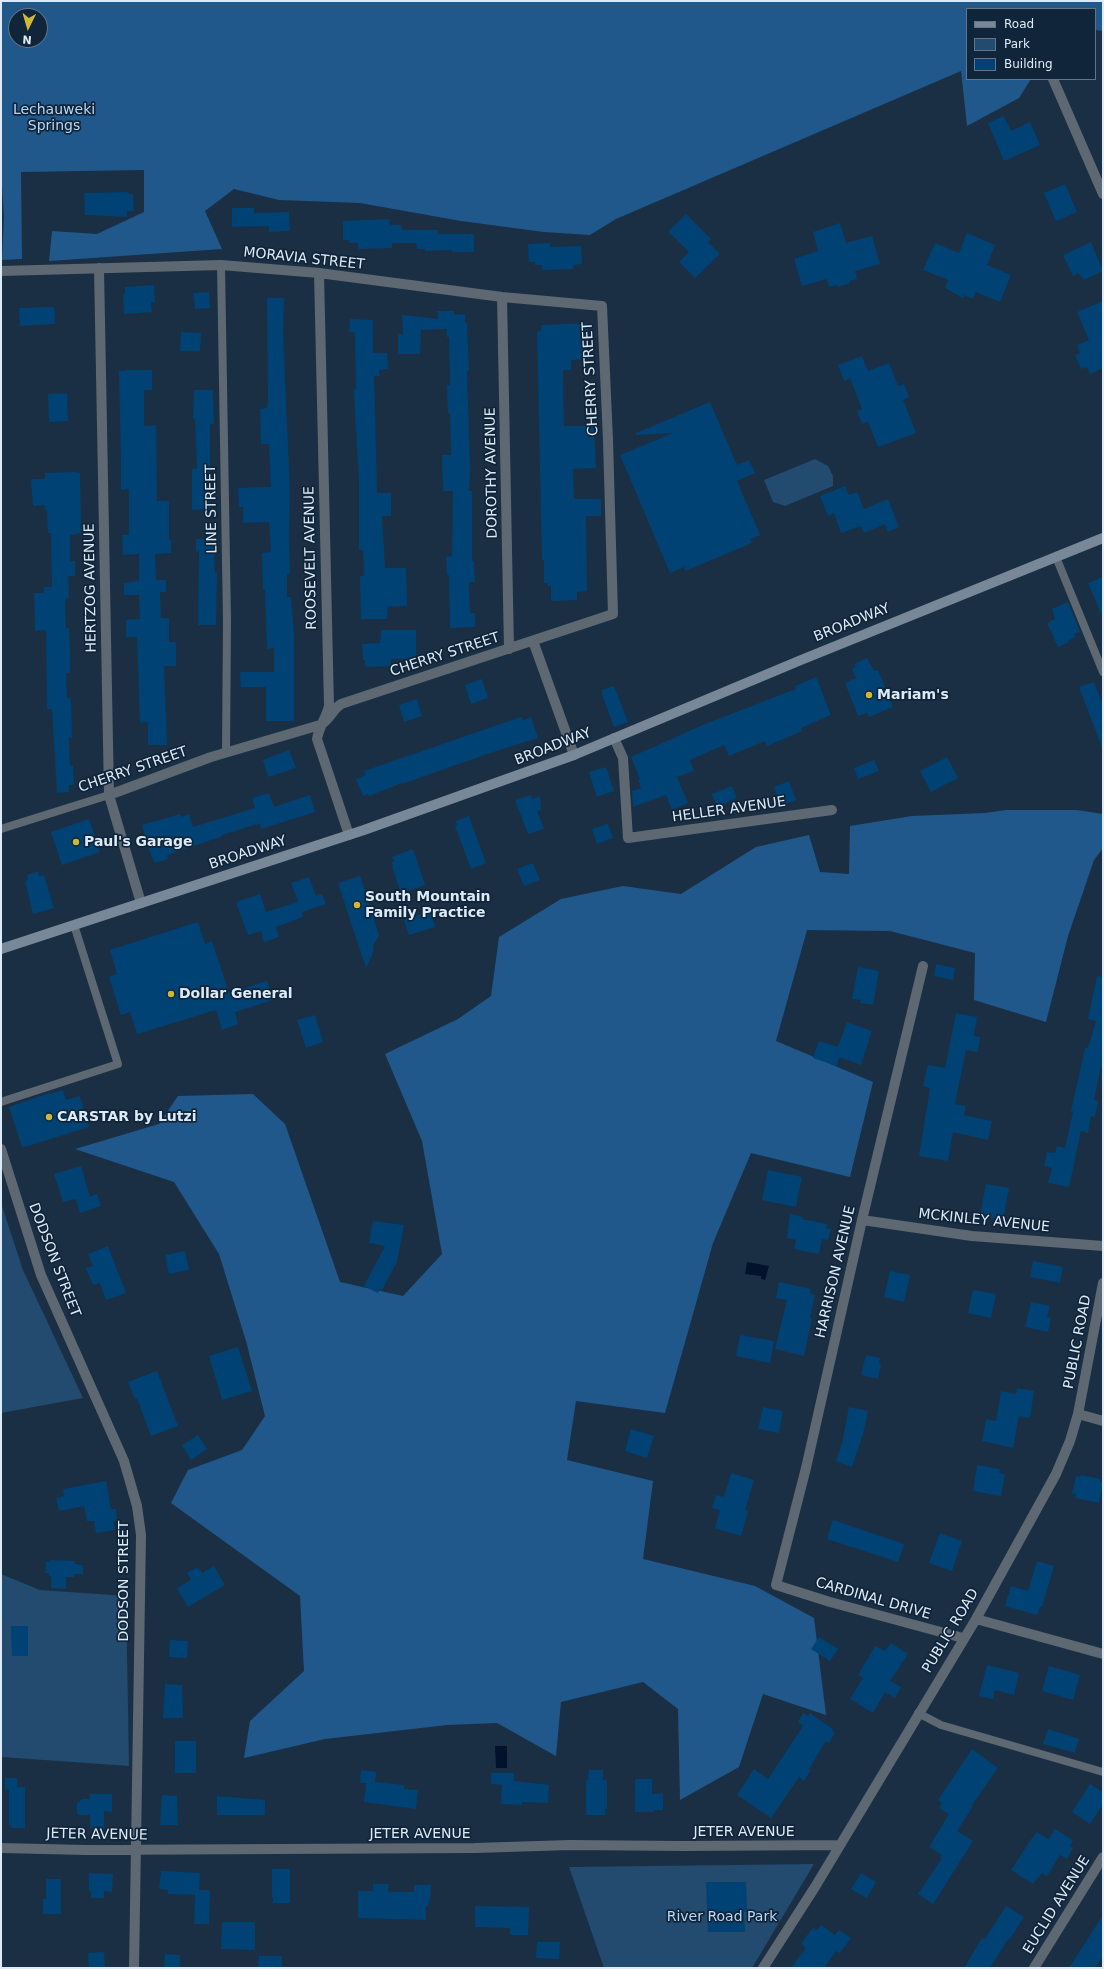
<!DOCTYPE html>
<style>
body{margin:0}
#map{position:relative;width:1104px;height:1969px;overflow:hidden;background:#1a2f43;font-family:"DejaVu Sans",sans-serif}
canvas{display:block}
.frame{position:absolute;inset:0;border:2px solid #ddeaf7;pointer-events:none}
.legend{position:absolute;left:966px;top:8px;width:130px;height:72px;box-sizing:border-box;background:#102539;border:1px solid #627485;margin:0;padding:5px 7px;list-style:none;font-size:12px;color:#ddeaf7}
.legend li{display:flex;align-items:center;gap:8px;height:20px}
.legend b{width:20px;border:1px solid #627485}
.north{position:absolute;left:8px;top:8px;width:40px;height:40px;box-sizing:border-box;background:#102539;border:1px solid #627485;border-radius:50%;rotate:185deg;font-size:11px;font-weight:700;line-height:16px;text-align:center;color:#ddeaf7}
.north::after{content:'';display:block;margin:auto;width:14px;height:18px;background:#ceb838;clip-path:polygon(50% 0,100% 100%,50% 72%,0 100%)}
</style>
<div id="map">
<canvas width="1104" height="1969"></canvas>
<div class="frame"></div>
<ul class="legend">
<li><b style="height:5px;background:#788899"></b>Road</li>
<li><b style="height:11px;background:#234a6f"></b>Park</li>
<li><b style="height:11px;background:#014274"></b>Building</li>
</ul>
<div class="north">N</div>
</div>
<script>
const g = document.querySelector('canvas').getContext('2d');
g.lineJoin = 'round';
function fill(path, color) { g.fillStyle = color; g.fill(path, 'evenodd'); }
function trace(path, color, width, dash) { g.strokeStyle = color; g.lineWidth = width; g.lineCap = dash ? 'butt' : 'round'; g.setLineDash(dash || []); g.stroke(path); }
function label(font, color, halo, rows, align = 'center') {
  g.font = font + ' "DejaVu Sans",sans-serif'; g.lineWidth = 3.5; g.setLineDash([]); g.textBaseline = 'middle'; g.strokeStyle = halo; g.fillStyle = color; for (const [text, x, y, turn = 0] of rows) {
    g.save(); g.translate(x, y); g.rotate((+turn || 0) * Math.PI / 180); g.textAlign = isNaN(turn) ? turn : align; if (halo) g.strokeText(text, 0, 0); g.fillText(text, 0, 0); g.restore();
  }
}
fill(new Path2D(`
 M815 459 828 466 833 476V486L785 506 773 502 764 480Z
 M1 1203 23 1270 83 1398 1 1413Z
 M1 1574 40 1590 126 1596 129 1766 1 1757Z
 M814 1864 752 1968H604L569 1867Z`), '#234a6f');
fill(new Path2D(`
 M1 1H1103V31L1095 30V9H967V79H1031L1019 98 967 126 961 71 616 219 590 235 544 232 461 221 360 203 279 200 234 189 205 211 222 249 49 261 52 231 97 234 144 212V170L21 172 22 259 2 260 4 217 1 170ZM16 16H40V40H16Z
 M1006 810H1077L1103 814V848L1094 860 1068 936 1046 1022 974 1000 975 953 890 931 807 930 776 1041 873 1082 850 1177 751 1153 713 1243 665 1413 576 1401 567 1460 653 1481 643 1559 755 1586 814 1618 826 1715 763 1694 739 1767 680 1800 678 1709 643 1682 561 1702 556 1756 497 1723 447 1725 325 1739 244 1758 250 1721 304 1671 300 1596 171 1503 188 1470 242 1450 265 1416 246 1341 219 1254 174 1182 75 1149 159 1124 178 1096 253 1094 285 1124 340 1282 403 1296 442 1254 422 1141 385 1054 458 1019 491 996 499 937 561 899 623 886 681 894 756 847 809 835 820 872 849 874 850 826 912 816 985 813Z`), '#20588c');
fill(new Path2D(`
 M747 1262 769 1266 765 1280 761 1279V1276L745 1274Z
 M495 1746H507V1768H496Z`), '#00132d');
fill(new Path2D(`
 M1004 116 1011 131 1030 122 1040 145 1004 161 988 123Z
 M1065 184 1077 212 1056 221 1044 193Z
 M128 192V194H133L134 211H127V217L85 215 84 193Z
 M232 208H254V213L289 212 290 231 269 232V226L232 227Z
 M686 214 711 239 708 242 720 254 695 278 679 262 689 252 668 231Z
 M389 219 390 225H401L402 230H438V234H474V252H452V250L425 251V249H417L416 243H392V248L358 249V243H349V240H343V221Z
 M840 223 846 243 872 236 880 264 855 271 857 279 849 281 850 283 838 287 837 285 829 287 827 279 802 286 794 259 818 251 813 232Z
 M967 233 995 245 987 265 1011 275 1000 302 976 292 973 299 964 295 963 298 945 288 948 280 923 270 935 243 959 253Z
 M1091 242 1103 271 1084 280 1078 273 1073 276 1063 255Z
 M550 243V247L581 246 582 264 573 265 574 269 542 270V265H535V262H529L528 244Z
 M154 285 155 302H151L152 312 124 314 123 294H125V287Z
 M209 292 210 308 195 309 193 293Z
 M267 298H284L283 333 290 493 289 537 290 574H287V597H291L294 634V721H266V687H241L240 672H274V648L267 649 265 590H263L262 553 271 552 269 522 243 523V507H239L238 488 271 487 269 444H261L260 409 267 408 268 400Z
 M1103 301V368L1090 374 1087 367 1081 369 1075 355 1080 353 1077 345 1089 340 1077 312Z
 M54 307 55 324 20 326 19 308Z
 M437 311H454V315L465 314V323H467L469 371H467L470 468 469 491H472V561H474L475 582H469L470 613H475V627L450 628 449 575H447L446 557 452 556 453 491H443L442 455H451L450 413H448L447 385H450L449 337H447V329L421 330 420 354H398V334H403L402 315 438 319Z
 M350 319 373 320V353H387L388 369 379 370 380 376H374L377 493H391V516H382L385 568H406L407 606 388 607 387 619H361L360 576H364L363 550H359V481L354 396V389H356L355 338 354 332H349Z
 M588 323 589 359 571 360V370H563L564 426H594L596 468 573 469 574 499H601V516H586L587 591 577 592V600L551 601V586H548V583H544V560H542L537 332 541 331V325Z
 M181 332 201 333 200 351H180Z
 M862 356 868 371 889 363 898 386 904 384 909 397 903 400 916 433 878 447 868 422 862 424 857 411 862 409 850 378 844 381 838 365Z
 M125 370H152V390H144V426L156 425 157 501H169V540H171V553L155 554 156 580H166V592H160L161 618H169V642H176V666H164L167 745H148V722L140 723 137 637H126V620L140 619 139 595H124V583L139 581V554L123 555 122 535H129V489L121 490V457L119 371H126Z
 M194 390H213L214 424H210V454L211 509 192 510V469L197 468 195 419H193Z
 M67 393 68 421 49 422 48 394Z
 M710 402 737 465 749 460 755 473 737 481 760 535 750 539 752 543 685 571 684 567 670 573 620 455 673 433 636 435V433Z
 M75 472 80 473 81 533 70 535V561H75V576H68L69 598 66 599 65 604 66 628H69L70 651V673H66L67 698H70L71 705 72 738H69L70 766H73L74 785H69V792L57 793 52 709H47L46 630 35 631 34 593H44V587H52L51 533H48L47 510H45V505L33 506 31 479H45V473Z
 M845 486 849 495 857 492 864 509 888 499 899 527 888 532 885 524 864 533 861 526 841 533 834 513 828 516 820 496Z
 M213 538 215 573H217L216 625H198L199 551 196 552V539Z
 M1103 577V618L1088 583Z
 M1068 602 1080 632 1074 634 1076 637 1068 640 1069 642 1058 647 1047 623 1055 619 1052 609Z
 M381 630H416V659H391V666L365 667V660H363L362 644 380 643Z
 M867 658 874 671 878 670 893 707 869 717 867 713 858 716 845 683 856 678 852 669 856 667 854 664Z
 M816 677 831 715 801 728 802 731 767 746 765 741 729 756 724 745 690 760 694 771 677 777 688 803 672 810 666 795 633 807 632 791 641 788 638 780 640 779 631 757 705 724 796 689 795 686Z
 M482 679 488 698 471 704 465 685Z
 M1094 682 1103 706 1102 747 1079 687Z
 M614 686 628 722 614 727 602 694V690Z
 M417 699 422 716 404 722 399 705Z
 M521 717 523 720 531 717 538 738 490 753 402 784V783L369 796 368 794 363 796 356 779 366 775 364 771Z
 M289 750 296 768 268 777 263 760Z
 M947 757 958 778 931 792 920 771Z
 M874 760 879 771 858 779 854 768Z
 M606 767 614 791 597 797 589 772Z
 M789 781 796 800 781 806 774 787Z
 M732 786 737 798 717 807 712 794Z
 M269 793 274 807 310 795 315 812 261 829 260 824 254 825 222 835 223 836 167 855 168 859 155 863 153 858H152L142 825 180 814 181 817 189 814 193 827 255 808 252 798Z
 M531 795 532 799 540 796 541 810 537 811 544 829 528 834 516 803V800Z
 M469 816 486 863 471 869 455 826 457 825 456 821Z
 M89 819 100 852 62 865 51 832Z
 M608 824 613 838 597 844 592 829Z
 M413 849 425 885 401 893 392 867H393L392 862 394 861 392 857Z
 M533 863 540 880 524 886 517 869Z
 M38 871 39 876 44 875 54 908 33 914 25 881 28 880 27 875Z
 M360 876 379 935 373 946 374 951 366 968 338 883Z
 M309 877 316 896 322 894 326 904 302 912 303 917 276 927 279 937 264 942 261 931 248 935 236 902 260 894 266 912 298 902 291 883Z
 M430 911 435 927 409 935 404 920Z
 M198 922 205 944 212 941 229 993 267 981 273 1000 235 1012 238 1024 222 1030 216 1010 137 1034 130 1012 121 1015 109 977 117 974 110 950Z
 M936 964 955 968 953 980 934 976Z
 M858 967 879 971 873 1005 860 1003 861 1000 852 999Z
 M1097 976 1103 977V1066H1101L1094 1100 1098 1101 1095 1117 1091 1116 1088 1133 1081 1131 1069 1187 1048 1183 1052 1168 1044 1166 1047 1152 1055 1153 1057 1146 1065 1148 1073 1112 1071 1111 1085 1048H1088L1096 1021 1088 1019Z
 M956 1013 977 1017 974 1036 980 1037 978 1052 966 1050 955 1104 966 1106 964 1115 992 1121 988 1140 953 1132 948 1161 919 1156 930 1088 923 1086 928 1065 945 1068Z
 M315 1015 323 1042 306 1048 297 1020Z
 M847 1022 872 1031 861 1065 839 1057 837 1066 813 1058 819 1041 838 1047Z
 M63 1090 66 1100 80 1096 89 1127 28 1146 22 1147 9 1107 49 1093V1094Z
 M81 1166 90 1197 97 1194 101 1206 80 1213 76 1199 63 1202 54 1174Z
 M768 1170 802 1177 796 1207 762 1200Z
 M986 1184 1009 1188 1003 1220 980 1216Z
 M790 1214 803 1217 802 1219 827 1224 826 1228 831 1229 828 1240 822 1239 819 1254 794 1249 796 1240 787 1238Z
 M373 1221 404 1225 397 1262 382 1290 380 1289 378 1293 364 1286 385 1246 369 1243Z
 M108 1246 126 1293 106 1300 100 1283 93 1285 86 1268 93 1266 88 1254Z
 M185 1251 189 1270 169 1274 165 1255Z
 M1033 1261 1063 1267 1060 1283 1030 1277Z
 M890 1271 910 1275 904 1302 884 1297Z
 M779 1282 811 1289 810 1293 815 1295 810 1318 812 1319 804 1356 775 1349 787 1300 776 1298Z
 M973 1290 996 1294 991 1318 968 1313Z
 M1031 1302 1050 1306 1047 1317 1051 1318 1048 1332 1025 1327Z
 M740 1335 774 1341 770 1363 736 1356Z
 M238 1347 252 1391 222 1400 209 1356Z
 M866 1355 880 1358 879 1364 881 1365 878 1379 861 1375Z
 M157 1371 178 1426 151 1436 137 1398 135 1399 128 1382Z
 M1017 1388 1034 1391 1030 1418 1019 1416 1013 1448 982 1441 986 1419 996 1421 1001 1391 1016 1394Z
 M763 1407 783 1411 779 1433 758 1429Z
 M849 1407 868 1411 863 1434 852 1467 836 1461 842 1443Z
 M631 1429 654 1436 647 1458 625 1451Z
 M198 1435 207 1449 191 1460 182 1445Z
 M977 1465 1000 1469 999 1473 1005 1474 1001 1496 973 1491Z
 M731 1473 754 1480 745 1510 748 1511 741 1536 715 1528 720 1510 712 1508 716 1495 724 1497Z
 M1081 1475 1100 1479V1481L1103 1482 1099 1503 1075 1498 1076 1494 1072 1493 1076 1476 1080 1477Z
 M106 1481 111 1509H116L117 1521H113L115 1530 96 1533 94 1521H87L84 1506 59 1511 56 1498 64 1496 63 1489Z
 M833 1520 904 1544 898 1562 827 1539Z
 M940 1533 962 1541 952 1571 929 1563Z
 M50 1560 75 1561V1564L83 1565V1574H74V1577H66V1589L51 1588V1576H49V1573H45L46 1561 50 1562Z
 M1037 1561 1054 1566 1042 1607H1040L1037 1615 1005 1606 1011 1586 1028 1591Z
 M214 1566 225 1585 188 1607 177 1588 191 1580 187 1573 198 1567 202 1573Z
 M11 1626H28V1656H12Z
 M819 1637 838 1649 830 1661 811 1649Z
 M170 1640 188 1641 187 1658 169 1657Z
 M891 1643 908 1654 890 1681 901 1687 895 1698 885 1692 873 1713 850 1699 863 1678 858 1675 875 1646 885 1651Z
 M987 1665 1019 1673 1014 1695 995 1690 993 1699 979 1696Z
 M1049 1666 1080 1675 1073 1700 1042 1691Z
 M165 1684 182 1685 183 1718H163Z
 M803 1713 808 1716 810 1713 834 1730 832 1731 835 1733 829 1743 826 1741 809 1769 811 1770 804 1781 799 1777 771 1818 737 1795 754 1769 768 1779 803 1726 798 1722Z
 M1048 1729 1079 1739 1075 1753 1043 1744Z
 M175 1741H196V1773H175Z
 M972 1749 998 1768 972 1805 973 1806 957 1831 973 1841 933 1904 918 1894 942 1858 940 1857 942 1855 929 1847 949 1814 939 1808 942 1803 938 1800Z
 M361 1770 376 1772 375 1782 404 1785V1789L418 1790 416 1809 364 1802 366 1783H360Z
 M589 1770H603V1780H607V1809H605V1815H586V1780H588Z
 M491 1773H514V1781L549 1785 548 1803 522 1802V1805L501 1804 502 1785 491 1784Z
 M5 1778H17V1787H25V1828H11V1825H9V1790L5 1789Z
 M635 1779H652V1794L663 1793V1810H654V1812H635Z
 M1090 1784 1103 1792V1804L1090 1824 1072 1812Z
 M90 1794H112V1812L104 1811V1828H90V1815H79L77 1813V1803L83 1799H90Z
 M162 1795 177 1796 178 1825H160Z
 M217 1796 265 1800V1815H217Z
 M1055 1829 1073 1840 1070 1846 1073 1848 1067 1859 1060 1855 1047 1876 1042 1873 1033 1884 1011 1870 1036 1832 1049 1839Z
 M272 1869H290V1903H273V1898H272Z
 M161 1871 200 1873 199 1890H210L209 1924H194L195 1895 168 1894V1890L159 1889Z
 M89 1873 113 1874 112 1892 104 1891V1898H91V1891H89Z
 M861 1873 876 1882 867 1898 851 1889Z
 M46 1879H61V1914H43V1899H46Z
 M706 1882H746L747 1912H744L745 1932H708Z
 M373 1884H389L388 1892H414V1885H431L430 1901H429L428 1906H426V1920L358 1918V1891H373Z
 M475 1906 529 1907 528 1935H510V1928L475 1927Z
 M1006 1906 1024 1917 1010 1939H1008L990 1968H964L982 1938 985 1939Z
 M1103 1915V1956L1095 1968H1069Z
 M222 1922H255V1950L221 1949Z
 M821 1925 835 1935 839 1930 851 1938 840 1953 836 1951 824 1968H791L806 1948 801 1944 813 1927 817 1930Z
 M537 1942H560L559 1959 536 1958Z
 M104 1952 105 1967H89L88 1953Z
 M165 1954 180 1955V1968H164Z
 M259 1956H282V1968H258Z`), '#014274');
trace(new Path2D(`
 M221 265 227 620 226 753
 M1056 557 1103 672
 M1 829 109 795
 M1 1102 118 1064 74 925
 M918 1713 941 1725 1103 1772`), '#5d6872', 8);
trace(new Path2D(`
 M1053 79 1103 194
 M99 268 109 795 141 903
 M1 271 221 265 319 273 502 297 602 306 608 440 613 614 341 704C332 710 330 720 320 725L211 757 109 795
 M319 273 329 706C326 718 319 727 317 739L349 835
 M502 297 509 649
 M533 641 574 755
 M614 738 623 758 628 838 832 810
 M923 966 862 1220 806 1468 776 1585 830 1602 963 1638
 M1 1149 41 1275 124 1461 137 1506 141 1535 134 1968
 M862 1220 972 1236 1103 1246
 M1078 1414 1103 1421
 M976 1619 1103 1654
 M1 1848 86 1850 475 1848 570 1845 684 1846 840 1845
 M763 1968 815 1887 976 1619 1056 1474 1070 1441 1078 1414 1103 1283
 M1034 1968 1103 1857`), '#5d6872', 10);
trace(new Path2D(`
 M1 949 364 830 574 755 801 660 1103 538`), '#788899', 10);
for (const [x, y, r, color] of [
 [869,695,4,"#ceb838"],
 [76,842,4,"#ceb838"],
 [357,905,4,"#ceb838"],
 [171,994,4,"#ceb838"],
 [49,1117,4,"#ceb838"]
]) { const dot = new Path2D(); dot.arc(x, y, r, 0, 2 * Math.PI); g.fillStyle = color; g.fill(dot); trace(dot, '#102539', 1.5); }
label('14px', '#b9d6f5', '#102539', [
 ["Lechauweki",54,110],
 ["Springs",54,126],
 ["River Road Park",722,1917]
]);
label('14px', '#ddeaf7', '#102539', [
 ["MORAVIA STREET",304,259,6],
 ["CHERRY STREET",591,379,-93],
 ["DOROTHY AVENUE",492,473,-91],
 ["LINE STREET",212,509,-91],
 ["ROOSEVELT AVENUE",311,558,-91],
 ["HERTZOG AVENUE",91,588,-91],
 ["BROADWAY",852,623,-22],
 ["CHERRY STREET",445,655,-18],
 ["BROADWAY",553,747,-21],
 ["CHERRY STREET",133,770,-19],
 ["HELLER AVENUE",729,810,-8],
 ["BROADWAY",248,853,-18],
 ["MCKINLEY AVENUE",984,1221,6],
 ["DODSON STREET",54,1260,69],
 ["HARRISON AVENUE",836,1272,-77],
 ["PUBLIC ROAD",1078,1342,-79],
 ["DODSON STREET",124,1581,-90],
 ["CARDINAL DRIVE",873,1599,16],
 ["PUBLIC ROAD",951,1631,-59],
 ["JETER AVENUE",744,1832],
 ["JETER AVENUE",420,1834],
 ["JETER AVENUE",97,1835,1],
 ["EUCLID AVENUE",1057,1905,-58]
]);
label('bold 14px', '#ddeaf7', '#102539', [
 ["Mariam's",877,695],
 ["Paul's Garage",84,842],
 ["South Mountain",365,897],
 ["Family Practice",365,913],
 ["Dollar General",179,994],
 ["CARSTAR by Lutzi",57,1117]
], 'left');
</script>
